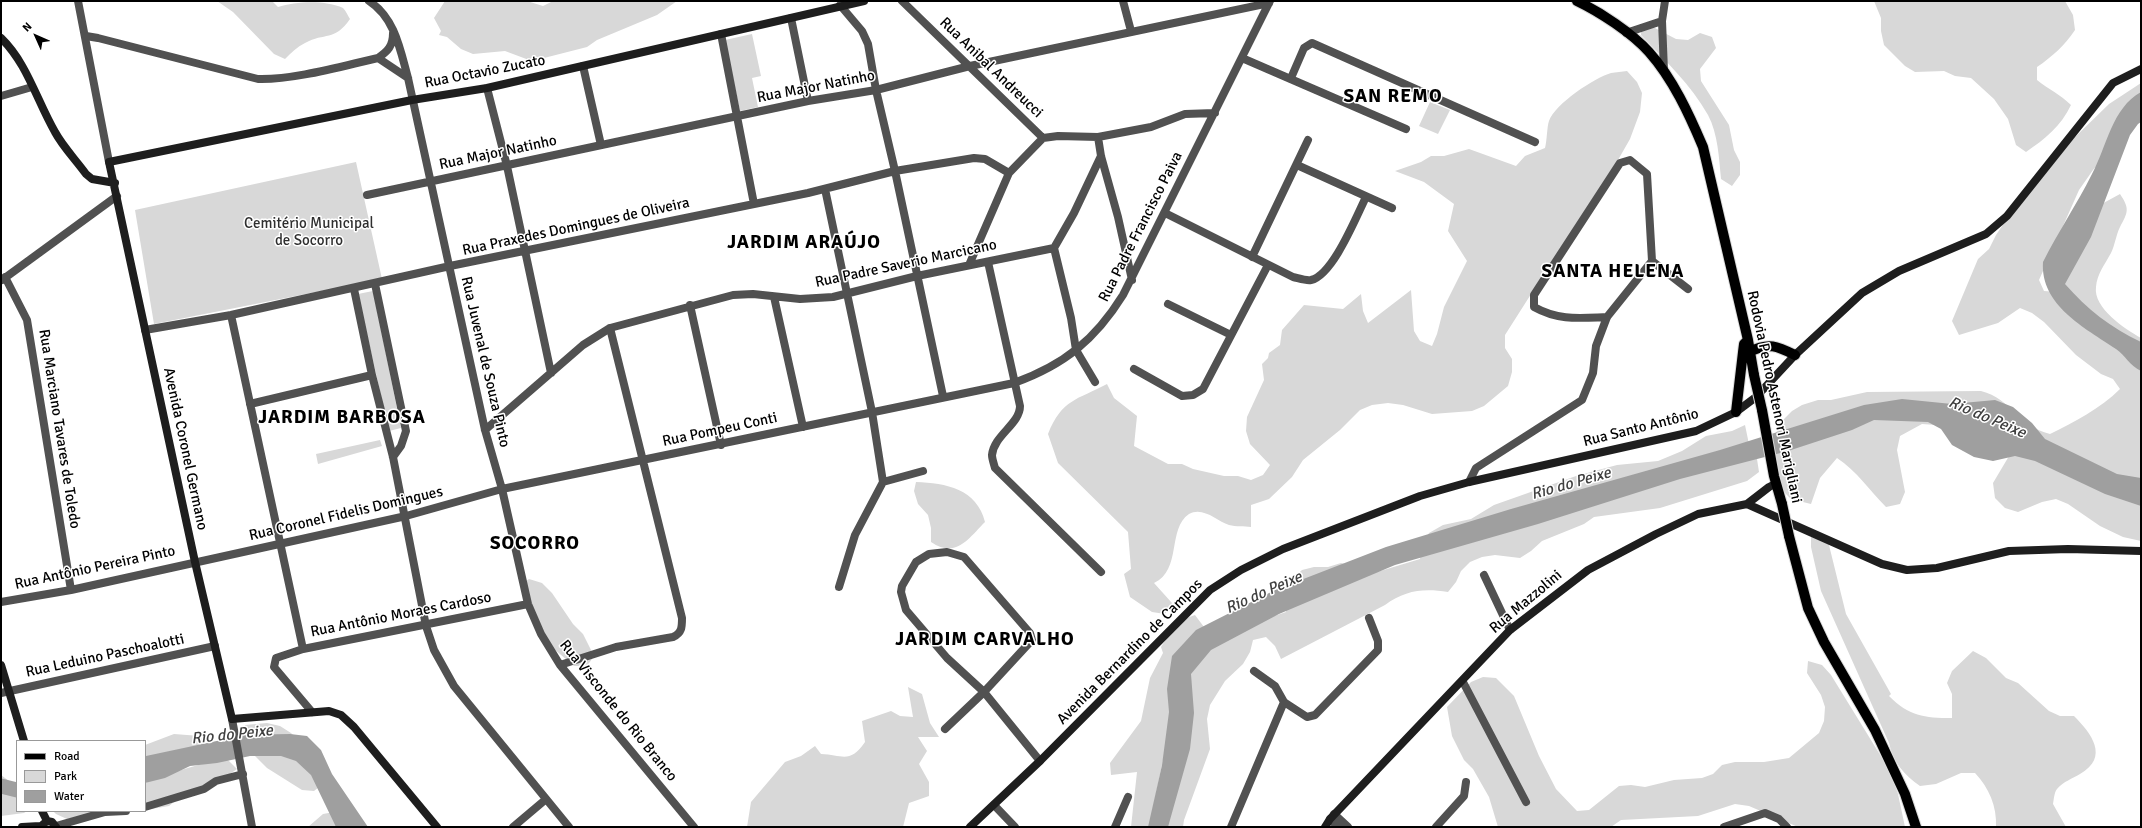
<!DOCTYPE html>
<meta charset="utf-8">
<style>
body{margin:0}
#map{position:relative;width:2142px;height:828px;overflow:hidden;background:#fff;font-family:Signika,sans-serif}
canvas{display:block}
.frame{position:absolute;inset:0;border:2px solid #000;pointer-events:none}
.legend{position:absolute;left:16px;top:740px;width:130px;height:72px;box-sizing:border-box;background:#fff;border:1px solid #999;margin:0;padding:5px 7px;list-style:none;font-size:12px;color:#000}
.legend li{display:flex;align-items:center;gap:8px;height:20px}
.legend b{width:20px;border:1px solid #999}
.north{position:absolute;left:16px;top:16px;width:40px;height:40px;-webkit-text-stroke:3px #fff;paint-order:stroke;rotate:315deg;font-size:11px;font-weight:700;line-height:16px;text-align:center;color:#000}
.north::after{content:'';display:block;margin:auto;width:14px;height:18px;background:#000;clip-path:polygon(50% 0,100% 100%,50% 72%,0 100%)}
</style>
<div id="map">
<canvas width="2142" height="828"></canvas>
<div class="frame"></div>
<ul class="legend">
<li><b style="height:5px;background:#000"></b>Road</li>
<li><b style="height:11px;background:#d8d8d8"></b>Park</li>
<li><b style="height:11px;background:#9f9f9f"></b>Water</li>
</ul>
<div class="north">N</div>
</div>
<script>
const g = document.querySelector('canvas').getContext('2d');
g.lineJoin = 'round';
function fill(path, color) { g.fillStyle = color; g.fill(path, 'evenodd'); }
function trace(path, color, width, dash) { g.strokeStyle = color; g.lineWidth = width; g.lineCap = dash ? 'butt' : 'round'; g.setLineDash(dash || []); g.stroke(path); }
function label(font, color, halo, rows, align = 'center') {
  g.font = font + ' Signika,sans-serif'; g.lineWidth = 3; g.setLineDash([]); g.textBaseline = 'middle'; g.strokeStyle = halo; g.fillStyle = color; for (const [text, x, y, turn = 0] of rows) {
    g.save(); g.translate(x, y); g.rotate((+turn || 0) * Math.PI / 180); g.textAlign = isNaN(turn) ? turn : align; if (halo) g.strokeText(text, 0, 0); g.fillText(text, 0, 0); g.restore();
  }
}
fill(new Path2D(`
 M217 1H272L278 7C297 1 326 0 343 8 346 11 348 16 350 19 334 42 325 32 305 43 297 47 291 53 285 59L274 54 233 12Z
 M445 1H527L543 6 553 1H677L657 15 597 40 587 47 544 58 529 60 505 51 473 54 461 49 447 37 439 35 441 31 434 18Z
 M1874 1H2065L2073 15 2075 30C2065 45 2052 57 2037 67V80C2048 89 2060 94 2071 105 2061 126 2045 139 2026 152L2016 145 2008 119 1994 99 1971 78 1955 76 1944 71 1915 72 1905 66 1884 45 1881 31V18Z
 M1641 25 1653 27 1676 39 1688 40 1700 33 1712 37 1716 48 1700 69 1701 81 1729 125 1734 150 1740 162V175L1732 186 1721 179C1719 158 1718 134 1708 115 1691 85 1665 60 1641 35Z
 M752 34 761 76 752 78 758 107 740 111 725 40Z
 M1627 71 1637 82 1642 93 1640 112 1630 139 1578 230 1533 291 1505 335V348L1512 359V372L1508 386 1484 406 1472 411 1432 414 1403 405 1388 403 1372 405 1360 410 1340 430 1303 460 1292 477 1269 499 1251 505V527C1244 526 1236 527 1229 525 1217 521 1203 506 1189 514 1167 529 1182 570 1154 583L1172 603 1165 614 1152 612 1130 597 1124 574 1131 569 1128 532 1058 463 1048 434C1062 399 1077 400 1107 384L1114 398 1137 416 1134 446 1168 464H1182L1193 469 1224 476H1238L1251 480 1263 475 1270 465 1250 444 1246 431 1247 417 1264 380 1262 364 1268 358 1269 353 1280 345 1282 330 1304 305 1343 309 1361 294 1363 311 1368 323 1411 290 1414 331 1420 341 1432 346 1437 334 1444 307 1467 261 1448 231 1454 204 1424 182 1395 171 1421 162 1431 156H1444L1469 149 1516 166 1525 156 1545 148C1547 141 1547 126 1549 121 1555 104 1594 78 1611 73 1616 72 1622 72 1627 71Z
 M2141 83V114L2093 170 2079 190 2039 280 2044 291 2058 292 2098 206 2120 194C2130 209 2128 212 2120 227 2116 235 2115 245 2111 253 2105 264 2097 274 2096 287 2093 308 2125 329 2141 338V541L2123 537 2100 526 2068 504 2056 499 2042 502 2018 512 2005 508 1995 498 1993 483 2012 451 1936 425 1922 424 1900 436 1897 450 1905 492 1900 504 1886 507C1870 491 1857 471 1837 458L1820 478 1811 504 1791 499 1779 487 1776 474V433L1782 421 1792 411 1802 405 1818 400H1831L1867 392 1981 391C2012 399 2018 426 2050 434 2074 422 2100 409 2120 389L2113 379 2101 374 2076 355 2044 322 2032 313 2020 308 1998 323 1959 335 1952 321 1978 259 1989 249 1996 235 2037 174 2109 104Z
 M1430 102 1450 110 1438 134 1419 126Z
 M356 162 382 279 154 324 135 210Z
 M373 291 401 428 389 431 358 294Z
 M1745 425 1750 449 1757 459 1759 472 1747 481 1660 508 1594 517 1584 524 1542 541 1531 551 1520 558 1495 555 1482 557 1470 562 1461 571 1456 582 1448 592C1424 588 1405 590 1385 605L1281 659 1275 646 1266 637 1253 640 1250 652 1243 664 1225 681 1210 705 1207 719 1210 749 1184 820 1183 827H1163V760L1149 827H1131L1137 772 1111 775 1110 763 1141 721 1150 678 1163 653 1161 647C1169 635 1180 619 1195 615L1204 627 1224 633 1286 612 1283 588 1302 570 1314 567H1328L1341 563 1354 566 1364 574 1377 572 1420 559 1422 544 1429 533 1443 525 1471 519 1494 505 1576 476 1617 465 1658 461 1682 451 1706 436 1732 431Z
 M380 440 382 446 318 464 316 454Z
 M916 482C946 483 977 489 985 522 968 539 956 559 931 542V528L928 515 918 504 914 491Z
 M1811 534 1828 541 1846 614 1891 694 1889 696C1909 716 1924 718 1952 718V694L1947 683 1952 671 1973 651 1986 658 2006 678 2018 683 2049 711 2060 716H2074C2091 733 2110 757 2080 774 2072 779 2064 781 2057 789 2054 793 2054 799 2053 804L2066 827H1996C1997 806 1989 788 1975 773H1961L1936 784 1920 786C1904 775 1893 762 1889 743L1821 591 1811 547Z
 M529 579 542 583 552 593 573 624 583 634 594 656 587 666H574L554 649 547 639 522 584Z
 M1808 661 1822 665 1831 675 1890 771 1898 794 1905 827H1798L1749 806 1735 804 1698 816 1621 820 1611 827H1498L1489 797 1473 769 1464 760 1452 736 1447 707 1471 682 1483 677 1496 678 1514 696 1539 756 1556 789 1577 811 1589 810 1619 786 1631 785 1645 787 1674 780 1702 778 1713 774 1722 765 1735 762H1764L1789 758 1819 733 1824 721 1825 707 1821 695 1807 673Z
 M908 687 922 694 930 723 939 737H918L927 751 919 764 929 782V796L909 803 903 827H747L751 802 785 762 801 756 815 746 821 754C843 755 850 764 865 742L862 721 891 711 900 716 913 717Z
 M267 723 280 726 291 733 318 760 324 783 314 791 302 790 267 768 249 750 244 738 245 725Z
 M174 734 200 736 207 747 145 766V745Z
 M228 760 237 769 227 776 180 797 169 806 145 810V783C172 773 200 762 228 760Z
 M1 775 17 787V811H27L24 813 1 816Z
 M53 811H135L67 819 56 814Z
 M334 812 348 827H308L323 814Z`), '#d8d8d8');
fill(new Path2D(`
 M2141 92V122L2138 124 2130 135 2091 237 2065 284C2087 309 2111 328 2141 342V371C2130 366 2125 355 2116 349 2085 328 2040 305 2043 262 2058 232 2077 204 2092 174 2107 146 2112 108 2141 92Z
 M1902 399 1952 404 1995 400 2013 407 2032 423 2045 439 2117 474 2141 478V506L2105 494 2035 461 2015 456 1993 461 1974 457 1952 445 1941 429 1928 422 1874 420 1852 430 1788 451 1680 479 1538 524 1395 565 1279 614 1211 650 1191 674 1194 713 1190 749 1168 827H1148L1162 765 1169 712 1167 689 1172 656 1196 630 1275 590 1386 547 1511 509 1720 450 1864 405Z
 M290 734 307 736 321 750 332 774 368 827H336L311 775 296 761 281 756H250L217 763 190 766 165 778 145 783 146 756 226 739 235 735Z`), '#9f9f9f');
trace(new Path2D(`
 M1 786 17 790`), '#9f9f9f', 15);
const primary = new Path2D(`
 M1577 1C1600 12 1632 33 1649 52 1673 79 1689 114 1703 147L1748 340 1754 375
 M1749 352C1769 342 1777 346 1795 355
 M1762 410 1774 476 1782 504
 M1736 412 1743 352 1744 344 1748 340
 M1789 536 1808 608 1824 642 1875 730 1905 794 1916 827`);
trace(primary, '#dbdbdb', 12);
trace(new Path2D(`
 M78 1 109 162
 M369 1C395 18 400 49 408 78L485 430 502 489 528 604 541 634 560 665 694 827
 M902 1 1043 138
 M1123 1 1131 31
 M840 5 862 31 868 44 876 90 895 171 943 396
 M791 18 808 101
 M1662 21 1664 71
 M1626 33 1662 21 1665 1
 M721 34 754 204
 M86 36 98 38 258 79C294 80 342 66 378 58L408 78
 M378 58C388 51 393 46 393 33
 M1242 58 1406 129
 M583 66 601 145
 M1291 78 1304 48 1312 43 1535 142
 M487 88 507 166 551 373
 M1 96 32 87
 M1098 137 1101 156 1118 217 1132 280
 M1297 165 1392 208
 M825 189 872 412 883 482
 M367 195 808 101 876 90 970 66 1269 3
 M1165 213 1293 277C1298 278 1306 281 1311 280 1333 275 1356 217 1366 197
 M1054 248 1071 318 1076 350 1095 382
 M1252 257 1308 140
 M1652 261 1688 289
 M988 262 1020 406C1020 424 994 435 992 455 992 459 994 464 995 468L1101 572
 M969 265 1009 173 1043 138 1058 136 1098 137 1151 127 1185 114 1215 113
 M5 277 27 320 71 590
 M2 280 117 196
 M375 284 406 431 401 446 393 457
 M354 289 372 375 393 457 426 626 434 650 454 686 569 827
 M774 297 803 427
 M1168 304 1231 335
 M690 305 721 445
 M231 315 303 649
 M145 330 231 315 450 266 808 193 895 171 974 158 985 159 1009 173
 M1134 369 1182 396 1193 395 1203 389 1268 265
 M250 404 372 375
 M485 430 583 345 610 328 733 295 753 294 800 299 833 297 917 276 1054 248 1074 213 1101 156
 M1469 482 1476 468 1582 400 1593 373 1596 346 1607 317 1652 261 1647 174 1630 160 1620 163 1534 295V307C1559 321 1580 318 1607 317
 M1484 575 1510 630
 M839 587 855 535 883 482 923 471
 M1 602 71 590 406 516 502 489 1014 383C1064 365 1095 340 1123 295L1270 1
 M560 665 616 647 673 637C682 633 682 627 682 618L610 328
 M1254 671 1275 686 1284 702 1307 717 1315 715 1378 650V641L1369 618
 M1463 682 1526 802
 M1 693 215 646
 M312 712 274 667 276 658 303 649 528 604
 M232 719 252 827
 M945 729 984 692 1032 640 1030 633 964 557 947 552 929 554 916 562 902 586 901 592 906 610 947 658 984 692 1040 761
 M994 805 1015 827
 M145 807 204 789 216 781 243 774
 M1334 814 1348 827
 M1330 819 1338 827
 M56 826 105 812 126 811
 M513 827 545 800
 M1115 827 1128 797
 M1231 827 1284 702
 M1436 827 1464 796 1466 782
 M1724 827 1765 813 1779 819 1787 827`), '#515151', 8);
trace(new Path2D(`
 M1 38C27 63 37 101 55 132 63 147 76 160 86 174L92 179 115 183
 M1747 504 1882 564 1907 570 1937 568 2009 551 2068 549 2141 551
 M1 665 24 741
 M42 811 47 821
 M22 827 40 826
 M40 827 47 821 52 822 56 827
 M437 827 354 727 341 715 329 711 232 719 195 562 109 162 412 100 487 88 864 1
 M970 827 1040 761 1210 590 1241 570 1283 549 1420 496 1469 482 1696 431 1736 412 1756 397 1795 355 1862 293 1899 271 1986 234 2007 216 2113 83 2141 69
 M1325 827 1330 819 1510 630 1588 570 1656 534 1698 514 1747 504 1769 487 1775 484`), '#1e1e1e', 8);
trace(primary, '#000', 10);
const primaryBridge = new Path2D(`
 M1754 375 1762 410
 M1782 504 1789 536`);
trace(primaryBridge, '#dbdbdb', 12, []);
trace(primaryBridge, '#000', 10);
label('15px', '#000', '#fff', [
 ["Rua Anibal Andreucci",991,68,44],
 ["Rua Octavio Zucato",485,72,-11],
 ["Rua Major Natinho",816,87,-11],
 ["Rua Major Natinho",498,153,-12],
 ["Rua Praxedes Domingues de Oliveira",576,227,-12],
 ["Rua Padre Francisco Paiva",1141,227,-63],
 ["Rua Padre Saverio Marcicano",906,264,-12],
 ["Rua Juvenal de Souza Pinto",485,362,77],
 ["Rodovia Pedro Astenori Marigliani",1774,397,78],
 ["Rua Santo Antônio",1641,428,-14],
 ["Rua Marciano Tavares de Toledo",59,429,81],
 ["Rua Pompeu Conti",720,430,-12],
 ["Avenida Coronel Germano",185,449,78],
 ["Rua Coronel Fidelis Domingues",346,514,-13],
 ["Rua Antônio Pereira Pinto",95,568,-12],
 ["Rua Mazzolini",1526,602,-40],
 ["Rua Antônio Moraes Cardoso",401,615,-11],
 ["Avenida Bernardino de Campos",1130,652,-45],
 ["Rua Leduino Paschoalotti",105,656,-12],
 ["Rua Visconde do Rio Branco",618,711,51]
]);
label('15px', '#2f2f2f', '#fff', [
 ["Cemitério Municipal",309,224],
 ["de Socorro",309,241]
]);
label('italic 16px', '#404040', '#fff', [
 ["Rio do Peixe",1987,418,23],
 ["Rio do Peixe",1571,484,-16],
 ["Rio do Peixe",1264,593,-24],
 ["Rio do Peixe",232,735,-6]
]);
g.letterSpacing = '1px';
label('bold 19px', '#000', '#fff', [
 ["SAN REMO",1393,97],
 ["JARDIM ARAÚJO",804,243],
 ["SANTA HELENA",1613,272],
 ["JARDIM BARBOSA",342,418],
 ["SOCORRO",535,544],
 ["JARDIM CARVALHO",985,640]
]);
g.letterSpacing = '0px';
</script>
